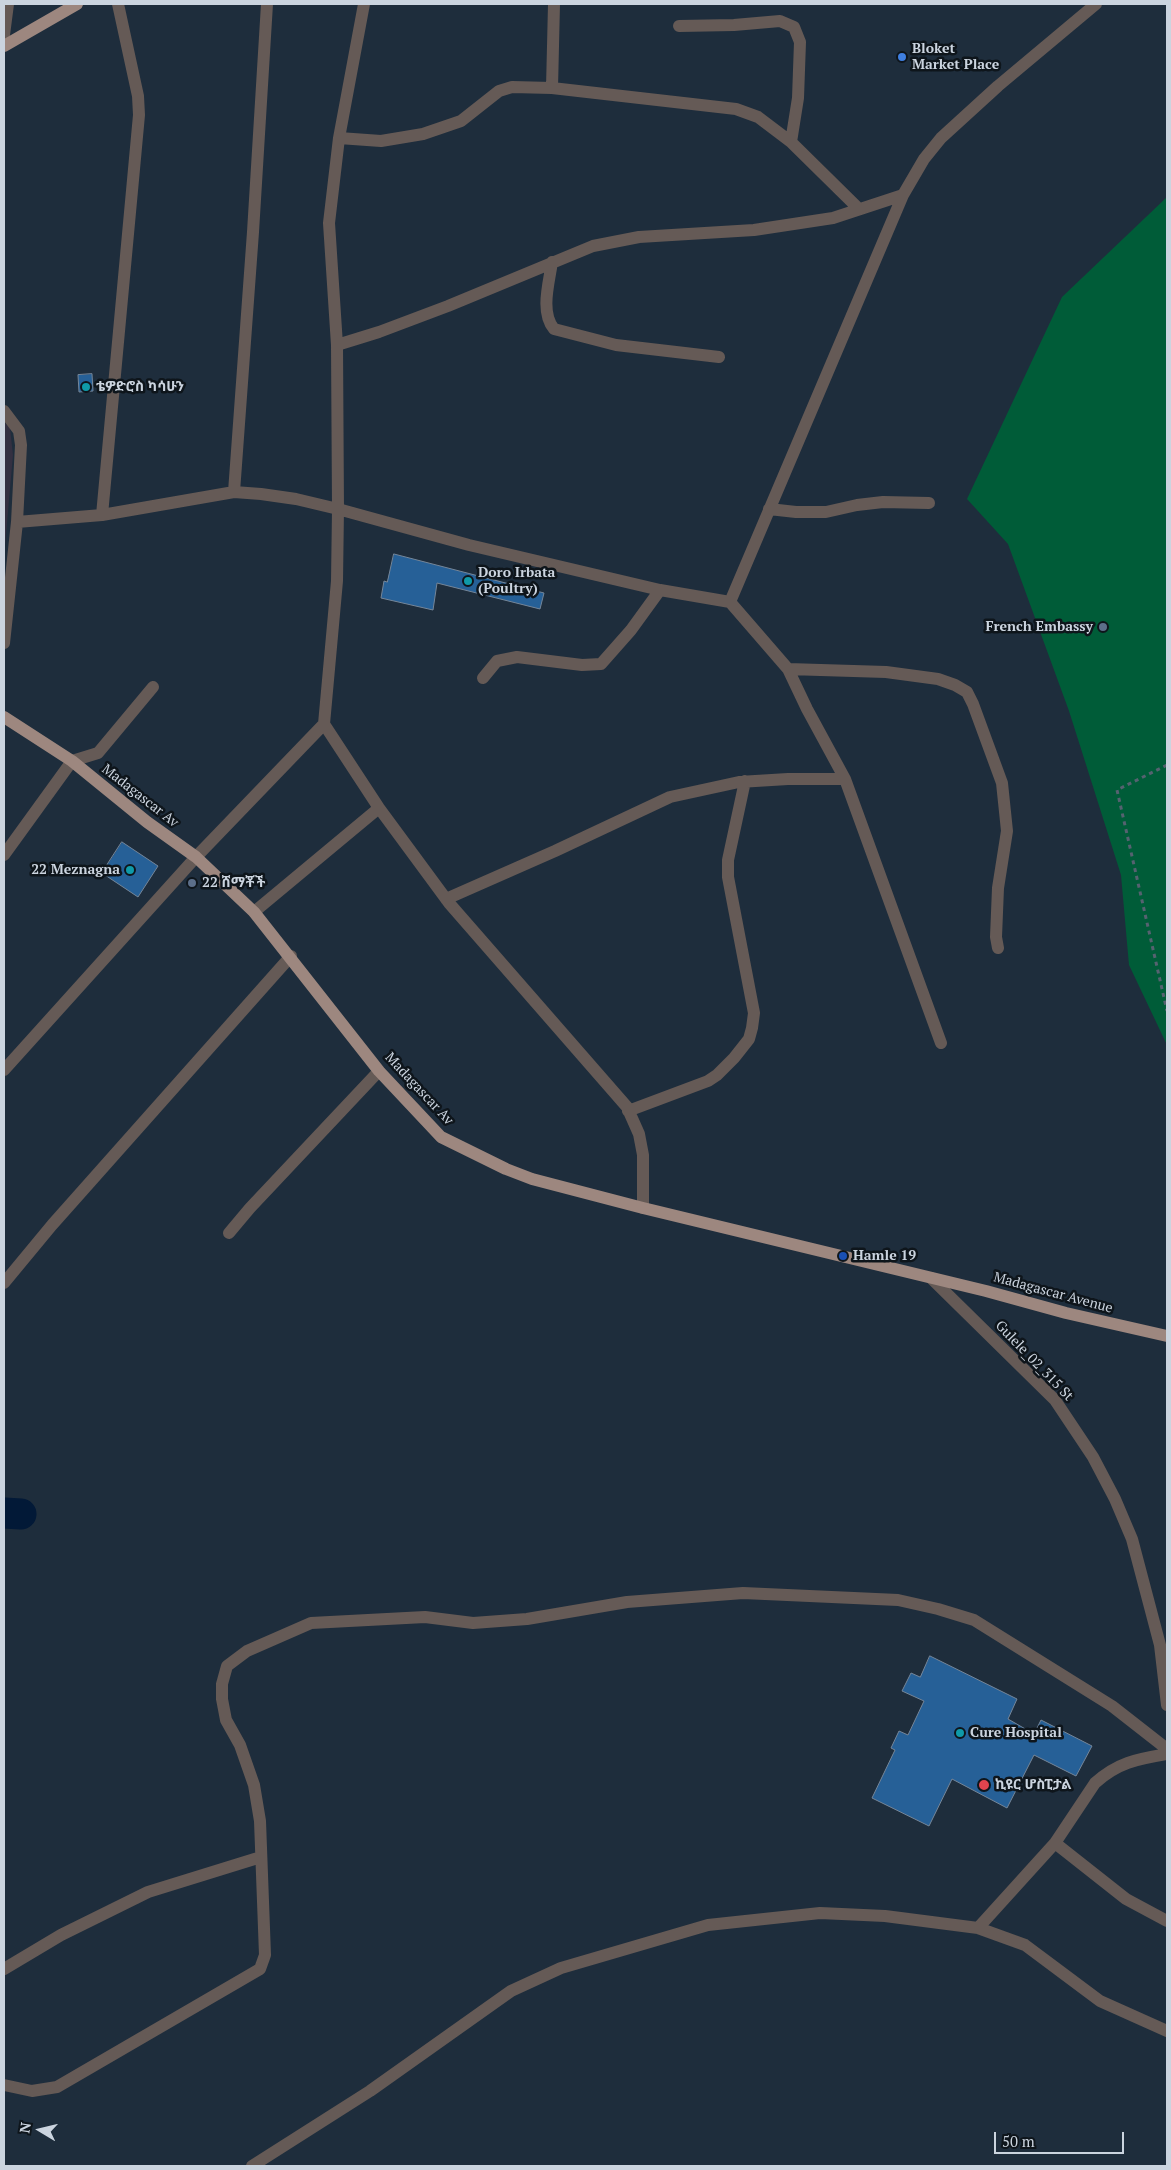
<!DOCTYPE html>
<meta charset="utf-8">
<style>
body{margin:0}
#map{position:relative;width:1171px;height:2170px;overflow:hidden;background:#1e2d3c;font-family:"PT Serif",serif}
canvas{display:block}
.frame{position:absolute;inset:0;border:5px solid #cbd4df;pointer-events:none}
.north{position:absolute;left:15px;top:2105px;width:50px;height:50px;-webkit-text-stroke:4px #0e151b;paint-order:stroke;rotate:279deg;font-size:14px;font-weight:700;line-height:20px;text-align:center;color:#cbd4df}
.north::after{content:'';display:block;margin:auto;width:18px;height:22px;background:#cbd4df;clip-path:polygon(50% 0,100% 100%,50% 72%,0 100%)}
.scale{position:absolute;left:994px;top:2132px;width:130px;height:22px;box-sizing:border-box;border:2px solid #cbd4df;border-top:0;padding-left:6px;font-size:15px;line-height:18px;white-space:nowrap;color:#cbd4df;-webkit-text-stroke:4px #0e151b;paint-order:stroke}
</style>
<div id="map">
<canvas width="1171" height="2170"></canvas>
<div class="frame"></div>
<div class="north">N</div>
<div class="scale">50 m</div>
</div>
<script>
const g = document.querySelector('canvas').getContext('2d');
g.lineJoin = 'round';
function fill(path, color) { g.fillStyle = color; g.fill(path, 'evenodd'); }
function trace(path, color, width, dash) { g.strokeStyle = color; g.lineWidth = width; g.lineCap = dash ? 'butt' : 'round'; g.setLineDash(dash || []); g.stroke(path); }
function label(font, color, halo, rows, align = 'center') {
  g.font = font + ' "PT Serif","Noto Sans Ethiopic",serif'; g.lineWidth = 5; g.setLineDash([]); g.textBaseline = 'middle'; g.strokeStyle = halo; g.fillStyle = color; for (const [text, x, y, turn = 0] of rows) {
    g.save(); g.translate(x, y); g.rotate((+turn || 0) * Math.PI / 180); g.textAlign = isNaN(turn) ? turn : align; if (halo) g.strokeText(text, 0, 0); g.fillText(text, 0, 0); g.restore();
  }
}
fill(new Path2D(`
 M4 422 10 428 13 455 4 557Z`), '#333041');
fill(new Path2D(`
 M1167 197V1045L1129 965 1121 875 1069 711 1008 544 967 499 1062 297Z`), '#005c38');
trace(new Path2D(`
 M4 1513 21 1514`), '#021937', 31);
const building = new Path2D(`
 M92 374 93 391 79 392 78 375Z
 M394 554 544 593 540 609 437 583 433 610 381 598 384 581 387 582Z
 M122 842 158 866 138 897 102 873Z
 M930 1656 1017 1699 1008 1719 1034 1734 1041 1720 1092 1746 1076 1776 1034 1755 1007 1808 952 1779 929 1826 872 1798 895 1750 891 1748 899 1731 908 1735 924 1701 902 1691 911 1673 920 1677Z`);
fill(building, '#266097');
trace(building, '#758699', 1);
trace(new Path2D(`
 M1167 765 1117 790 1167 1011`), '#556270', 3, [4, 4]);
trace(new Path2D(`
 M679 26 734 25 780 21 794 27 800 42 798 98 791 142
 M4 35 8 4
 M552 88 554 4
 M339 138 381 141 423 134 461 121 499 91 512 87 552 88 736 109 758 117 791 142 859 209
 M552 262C549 283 540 312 554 329L616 345 719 357
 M337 345 379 332 448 306 593 246 639 237 754 230 833 218 903 195
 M4 411 19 431 21 445 17 522 4 643
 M234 492 253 232 267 4
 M769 509 796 512H826L857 505 883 502 929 503
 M102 515 139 115 138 96 118 4
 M17 522 102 515 234 492 261 494 296 499 338 509 469 545 660 590 730 602
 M788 669 886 672 938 679 955 685 967 692 973 704 1002 783 1007 831 998 888 996 937 998 948
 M483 678 497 661 517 657 582 665 601 664 631 630 660 590
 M324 724 379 808 449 903 627 1107 639 1134 643 1155V1208
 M4 855 72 761 98 753 153 687
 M446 899 555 851 670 797 739 782 788 779H845
 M254 912 379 808
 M941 1043 845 779 807 709 788 669 730 602 903 195 924 159 941 138 998 86 1096 4
 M4 1070 196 857 324 724 337 581 338 509 337 345 329 223 339 138 364 4
 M628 1111 708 1081 717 1075 734 1058 749 1039 752 1028 754 1013 728 877V860L745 781
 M229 1233 250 1208 379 1071
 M931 1278 1055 1400 1093 1457 1115 1499 1132 1539 1160 1645 1167 1705
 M4 1283 52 1225 291 956
 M1055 1843 1126 1899 1167 1921
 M978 1928 1055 1843 1095 1783C1118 1762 1138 1759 1167 1754
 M4 1969 61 1935 148 1892 261 1857
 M4 2085 32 2091 57 2087 260 1969 265 1955 260 1821 254 1785 240 1745 226 1720 222 1699V1684L227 1666 247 1651 311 1623 425 1617 473 1623 527 1619 627 1602 743 1593 898 1600 938 1609 974 1620 1112 1706 1167 1749
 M252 2166 370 2091 511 1991 561 1968 708 1925 820 1913 885 1916 978 1928 1025 1945 1100 2001 1167 2031`), '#655a56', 12);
trace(new Path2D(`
 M4 46 77 4
 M4 717 72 761 147 822 196 857 254 912 379 1071 441 1137 506 1169 532 1179 643 1208 986 1291 1066 1313 1167 1336`), '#9d877f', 12);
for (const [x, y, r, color] of [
 [902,57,5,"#3f7fe0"],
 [86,387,5,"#0f9aa8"],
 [468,581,5,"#0f9aa8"],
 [1103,627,5,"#5c6f8a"],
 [130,870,5,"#0f9aa8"],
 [192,883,5,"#5c6f8a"],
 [843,1256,5,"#1a4fb4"],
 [960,1733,5,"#0f9aa8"],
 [984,1785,6,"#e0444e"]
]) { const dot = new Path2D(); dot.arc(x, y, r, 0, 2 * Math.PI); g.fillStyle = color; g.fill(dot); trace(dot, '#0e151b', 2); }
label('bold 14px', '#cbd4df', '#0e151b', [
 ["Bloket",912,49],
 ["Market Place",912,65],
 ["ቴዎድሮስ ካሳሁን",96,387],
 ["Doro Irbata",478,573],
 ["(Poultry)",478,589],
 ["French Embassy",1093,627,"right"],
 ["22 Meznagna",120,870,"right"],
 ["22 ሸማቾች",202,883],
 ["Hamle 19",853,1256],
 ["Cure Hospital",970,1733],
 ["ኪዩር ሆስፒታል",995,1785]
], 'left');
label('14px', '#cbd4df', '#0e151b', [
 ["Madagascar Av",140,796,38],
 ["Madagascar Av",419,1089,47],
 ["Madagascar Avenue",1053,1293,15],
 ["Gulele_02_315 St",1034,1361,46]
]);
</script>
